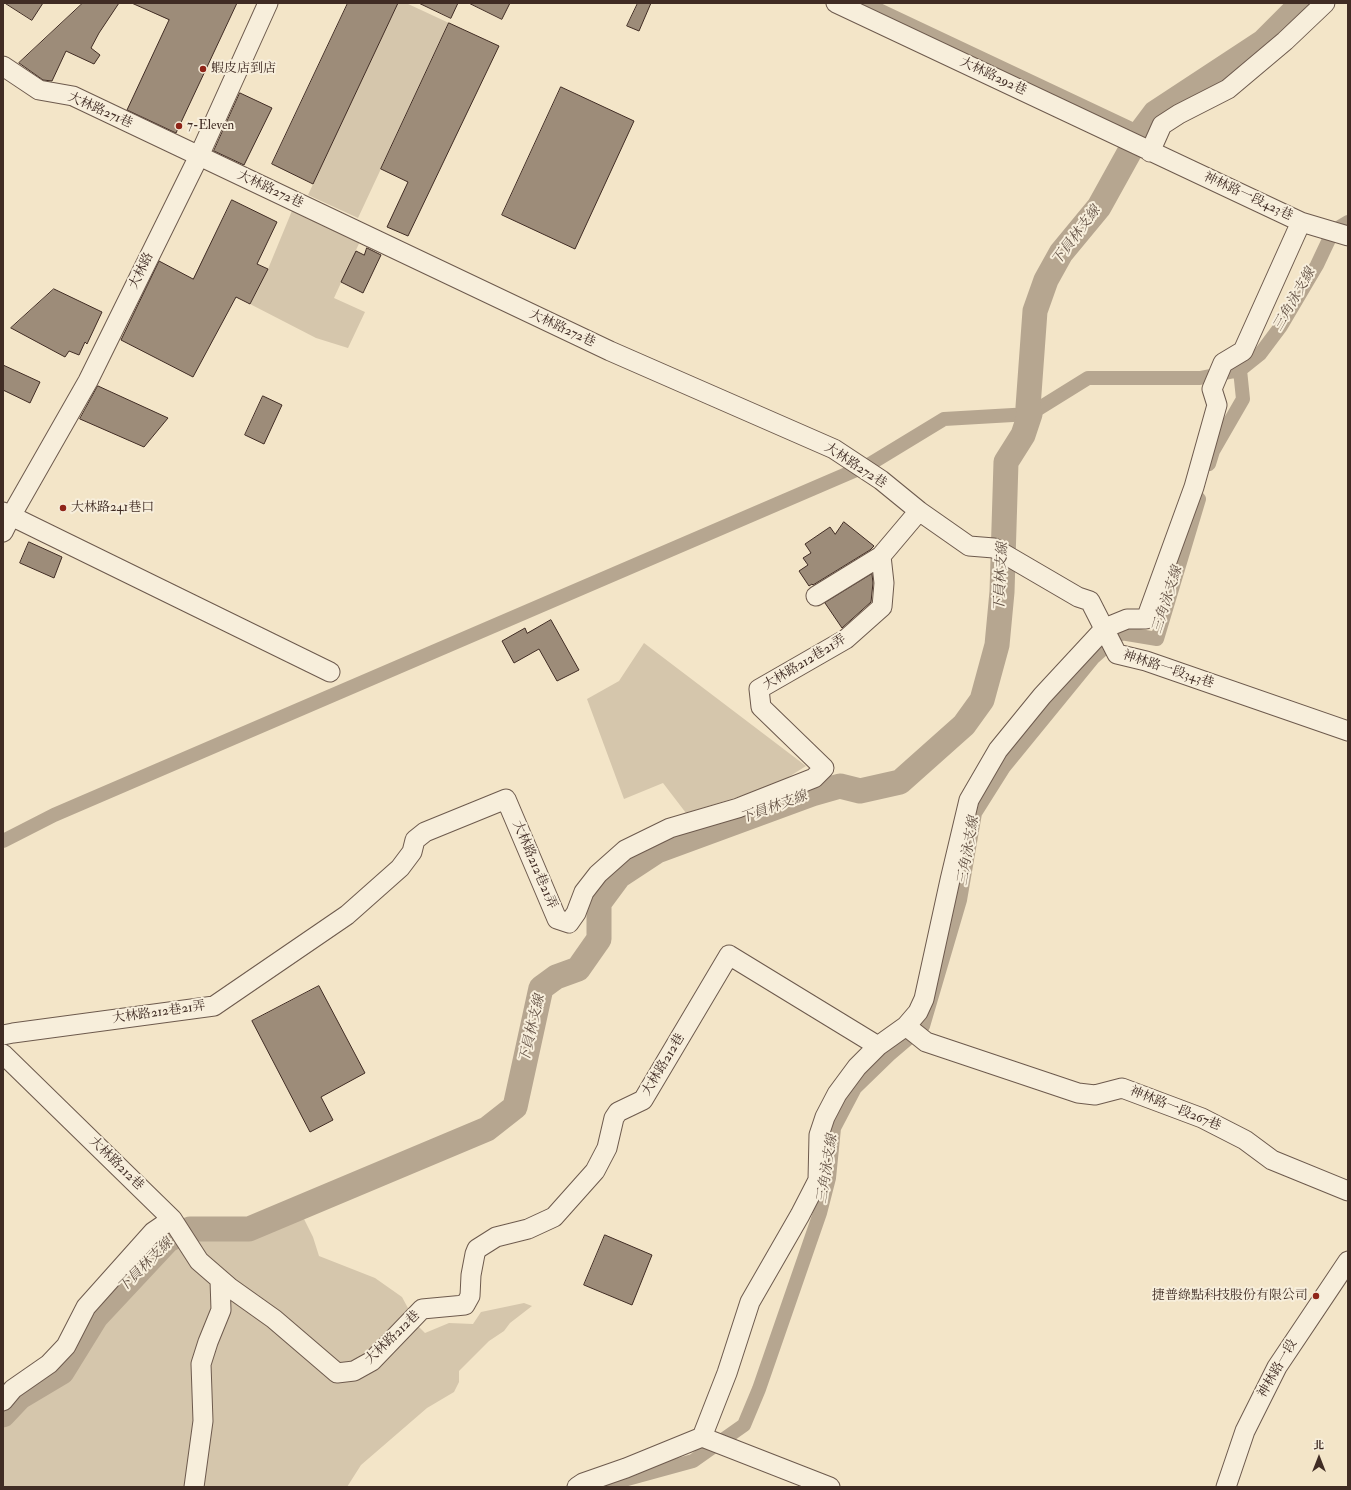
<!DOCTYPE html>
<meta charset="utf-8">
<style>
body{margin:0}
#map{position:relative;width:1351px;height:1490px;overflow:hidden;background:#f3e5c8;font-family:"IM FELL Double Pica","Noto Serif TC",serif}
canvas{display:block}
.frame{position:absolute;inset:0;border:4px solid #402c24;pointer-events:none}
.north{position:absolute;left:1299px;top:1438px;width:40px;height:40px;-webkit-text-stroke:3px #f7eedb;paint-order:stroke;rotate:0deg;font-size:11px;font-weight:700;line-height:16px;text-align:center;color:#402c24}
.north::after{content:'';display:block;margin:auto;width:14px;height:18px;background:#402c24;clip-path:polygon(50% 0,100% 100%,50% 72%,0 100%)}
</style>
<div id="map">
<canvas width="1351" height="1490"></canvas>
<div class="frame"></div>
<div class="north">北</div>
</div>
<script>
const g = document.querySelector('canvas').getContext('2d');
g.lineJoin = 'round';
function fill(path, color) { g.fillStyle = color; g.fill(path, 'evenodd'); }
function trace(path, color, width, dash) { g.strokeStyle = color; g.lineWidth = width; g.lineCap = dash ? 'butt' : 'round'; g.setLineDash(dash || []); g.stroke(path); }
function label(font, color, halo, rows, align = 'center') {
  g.font = font + ' "IM FELL Double Pica","Noto Serif TC",serif'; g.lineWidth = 4; g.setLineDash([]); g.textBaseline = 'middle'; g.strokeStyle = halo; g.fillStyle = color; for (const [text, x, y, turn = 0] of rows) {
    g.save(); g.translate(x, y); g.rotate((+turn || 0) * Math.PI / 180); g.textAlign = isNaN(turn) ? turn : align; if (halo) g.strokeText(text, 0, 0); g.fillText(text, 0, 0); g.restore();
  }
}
fill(new Path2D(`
 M398 3H406L449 23 358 218 308 195Z
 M294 206 362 237 334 298 365 312 348 348 316 338 250 304 268 269Z
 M644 643 806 766 776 785 686 813 663 783 624 799 587 699 619 681Z
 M304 1219 313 1237 319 1256 375 1278 402 1297 417 1325 425 1333 449 1323 473 1324 481 1312 524 1303 532 1306 510 1323 504 1331 489 1341 459 1371V1382L454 1392 427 1408 361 1465 347 1487H3V1423L23 1401 69 1373 100 1322 172 1247 192 1239 250 1234Z`), '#d5c6ac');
trace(new Path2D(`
 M864 3 1140 133
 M1209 464 1213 451 1243 399 1240 370 1260 354 1281 326 1317 265 1333 231 1348 222
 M3 841 54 815 870 464 944 419 1030 414 1088 378H1200L1240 370
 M610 1487 620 1481 693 1461 744 1425 759 1389 820 1213 829 1178 834 1128 855 1088 889 1055 923 1026 960 900 975 813 1004 767 1093 658 1121 633 1157 639 1199 499`), '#b6a690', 14);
trace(new Path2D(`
 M3 1415 20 1397 62 1372 96 1317 168 1240 190 1229H249L487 1129 515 1107 541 988 556 977 578 969 599 939V903L619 876 657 851 812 794 840 786 860 791 900 782 964 725 982 700 997 645 1002 592 1006 462 1023 435 1030 414 1028 407 1035 311 1046 280 1061 253 1099 207 1140 133 1155 113 1263 42 1302 3`), '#b6a690', 25);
const building = new Path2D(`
 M5 3H43L32 20Z
 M83 3H119L99 33 91 48 100 55 94 64 66 51 52 81 43 80 19 63Z
 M132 3H237L176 133 127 110 169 20Z
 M348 3H398L313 184 272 164Z
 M419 3H458L451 18Z
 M469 3H510L502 19Z
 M638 3H651L639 31 627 26Z
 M449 23 499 46 408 236 387 227 408 182 381 169Z
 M561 87 634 121 575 249 502 215Z
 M240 93 272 108 244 165 214 151Z
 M232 200 277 222 257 264 268 269 250 304 236 297 193 377 121 340 159 261 193 279Z
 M367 248 381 255 363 293 341 282 356 251 364 255Z
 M54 289 102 312 87 344 85 342 79 355 69 351 65 357 11 328Z
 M3 365 40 382 30 403 3 390Z
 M98 386 168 418 144 447 80 419Z
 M263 396 282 405 264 444 245 435Z
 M844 522 874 546 870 550 813 585 812 584 809 586 799 571 808 565 803 558 811 553 805 544 830 527 835 534Z
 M29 542 62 557 54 578 20 563Z
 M872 574 873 583 871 602 842 628 825 603Z
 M551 620 579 670 557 681 539 649 514 663 502 641 525 628 527 633Z
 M319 986 365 1073 321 1097 333 1120 310 1132 252 1021Z
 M605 1235 652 1255 632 1305 584 1285Z`);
fill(building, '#9d8c79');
trace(building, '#402c24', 1);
const minor = new Path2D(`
 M836 3 1301 222 1348 236
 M3 66 39 90 73 96 610 351 834 449 881 480 919 511 969 546 994 548 1078 597 1090 601 1117 654 1146 661 1348 731
 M1150 152 1162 125 1179 114 1228 89 1285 41 1325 3
 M3 512 330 672
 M3 532 11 516 88 381 199 156 268 3
 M816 596 881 556
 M906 1026 926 1042 1078 1093 1095 1095 1122 1088 1202 1118 1245 1140 1272 1160 1348 1191
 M3 1035 13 1033 214 1006 347 915 400 868 412 852 415 840 425 832 506 799 557 919 569 923 576 913 584 892 598 874 625 850 670 828 738 808 814 778 824 768 761 707 759 689 846 639 882 607 884 583 881 556 919 511
 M3 1054 172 1219 199 1261 229 1287 274 1319 337 1373 354 1371 372 1361 422 1309 465 1305 470 1296 471 1275 475 1254 477 1249 496 1237 528 1229 554 1217 595 1171 607 1148 614 1118 618 1112 643 1100 729 955 878 1046
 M3 1401 13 1389 49 1364 66 1346 86 1307 153 1232 172 1219
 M702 1437 727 1373 750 1302 800 1215 818 1180 819 1135 825 1117 837 1094 857 1067 878 1046 906 1026 918 1012 924 999 950 880 969 800 998 750 1042 696 1105 628 1127 619H1146L1194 487 1217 405 1212 389 1223 363 1243 351 1301 222
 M194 1487 203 1421 201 1364 208 1342 221 1310 220 1280
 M577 1487 583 1483 626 1468 702 1437 830 1487
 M1226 1487 1245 1431 1277 1367 1348 1261`);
trace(minor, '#6d5a4d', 21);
trace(minor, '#f7eedb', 19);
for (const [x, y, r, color] of [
 [203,69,4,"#8f2418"],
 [179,126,4,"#8f2418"],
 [63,508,4,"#8f2418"],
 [1316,1296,4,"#8f2418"]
]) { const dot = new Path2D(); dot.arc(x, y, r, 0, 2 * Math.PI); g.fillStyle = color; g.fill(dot); trace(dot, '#f7eedb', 1.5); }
label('13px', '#402c24', '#f7eedb', [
 ["蝦皮店到店",211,69],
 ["7-Eleven",187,126],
 ["大林路241巷口",71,508],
 ["捷普綠點科技股份有限公司",1308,1296,"right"]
], 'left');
label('13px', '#402c24', '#f7eedb', [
 ["大林路292巷",993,77,25],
 ["大林路271巷",100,111,24],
 ["大林路272巷",270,190,25],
 ["神林路一段423巷",1248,197,25],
 ["大林路",142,271,-64],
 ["大林路272巷",562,329,25],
 ["大林路272巷",855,466,33],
 ["大林路212巷21弄",805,663,-31],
 ["神林路一段343巷",1168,670,18],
 ["大林路212巷21弄",534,865,67],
 ["大林路212巷21弄",159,1013,-8],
 ["大林路212巷",664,1065,-59],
 ["神林路一段267巷",1175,1109,22],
 ["大林路212巷",116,1164,44],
 ["大林路212巷",393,1338,-44],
 ["神林路一段",1278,1369,-60]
]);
label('italic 14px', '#635144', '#f7eedb', [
 ["下員林支線",1077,236,-53],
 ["三角泳支線",1295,300,-60],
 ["下員林支線",1002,577,-87],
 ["三角泳支線",1168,600,-72],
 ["下員林支線",774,808,-20],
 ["三角泳支線",969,851,-80],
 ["下員林支線",533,1029,-77],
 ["三角泳支線",828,1169,-81],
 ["下員林支線",146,1266,-45]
]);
</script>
